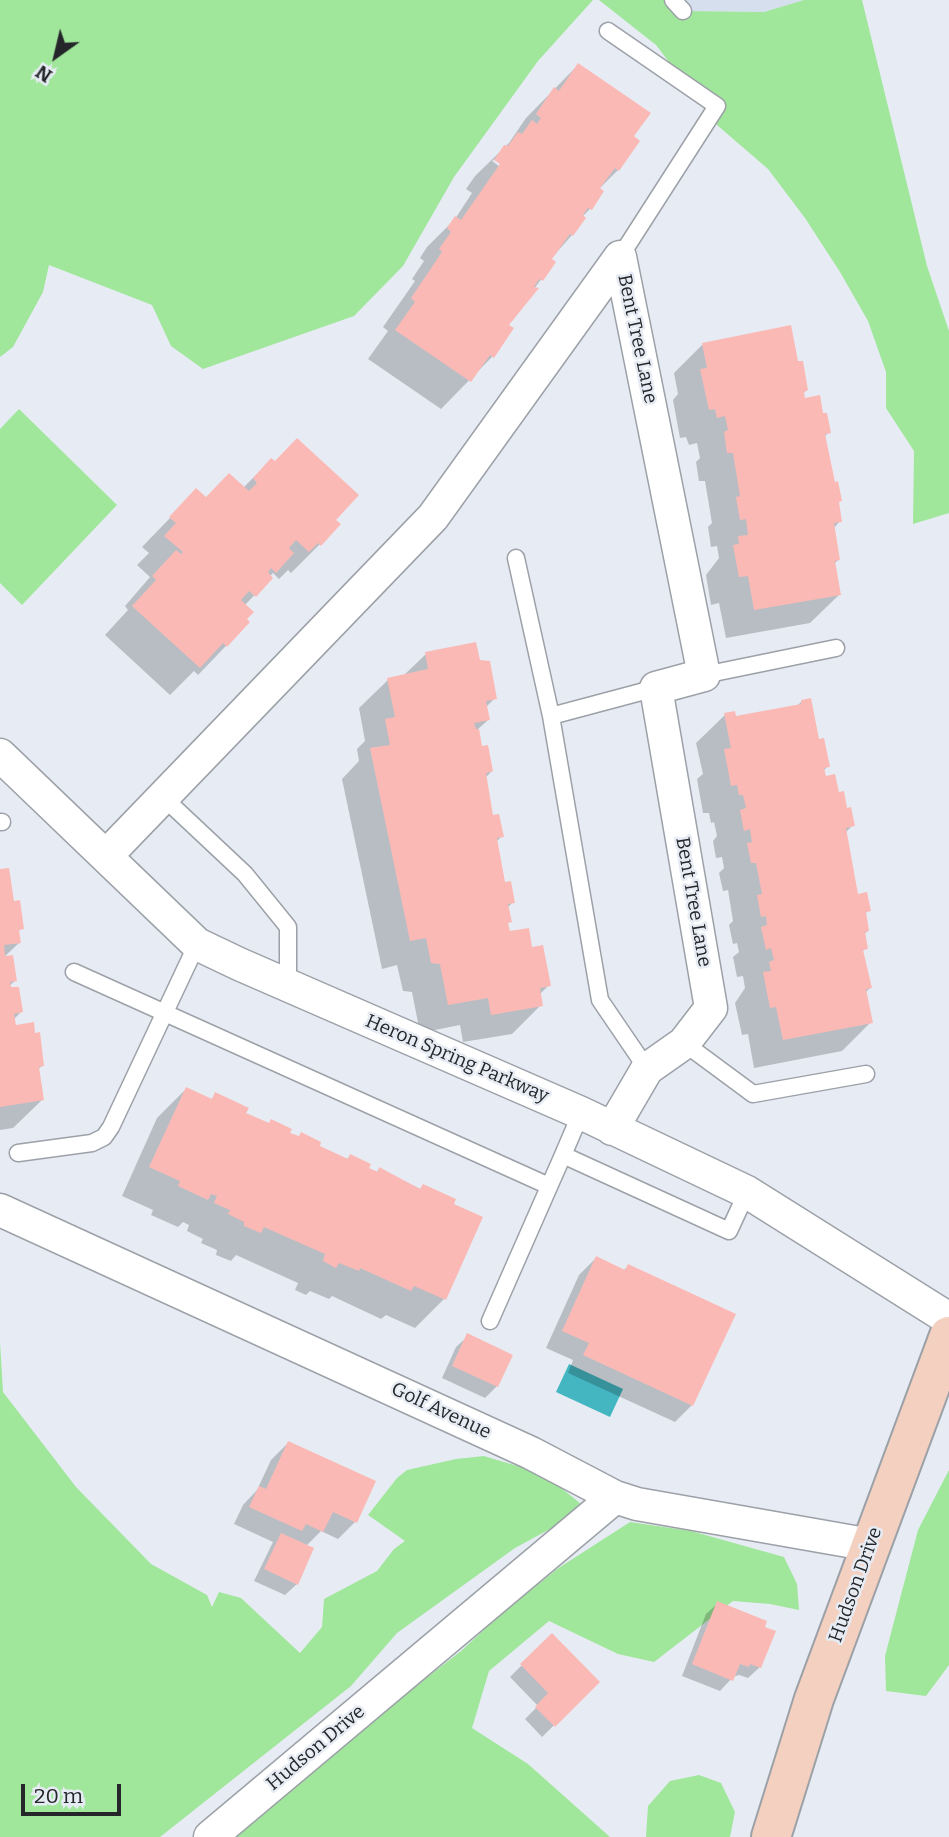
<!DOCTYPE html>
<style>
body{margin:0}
#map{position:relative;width:949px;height:1837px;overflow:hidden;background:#e7ecf4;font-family:Bitter,serif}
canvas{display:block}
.north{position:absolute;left:21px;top:21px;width:70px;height:70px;-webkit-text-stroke:5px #e7ecf4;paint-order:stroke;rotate:214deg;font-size:19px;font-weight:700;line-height:28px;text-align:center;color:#252629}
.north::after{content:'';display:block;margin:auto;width:24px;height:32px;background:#252629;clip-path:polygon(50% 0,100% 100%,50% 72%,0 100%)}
.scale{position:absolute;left:21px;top:1784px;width:100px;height:32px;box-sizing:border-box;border:4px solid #252629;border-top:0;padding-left:9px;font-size:21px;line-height:24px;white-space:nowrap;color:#252629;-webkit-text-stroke:5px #e7ecf4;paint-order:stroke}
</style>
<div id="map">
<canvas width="949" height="1837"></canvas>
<div class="north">N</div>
<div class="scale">20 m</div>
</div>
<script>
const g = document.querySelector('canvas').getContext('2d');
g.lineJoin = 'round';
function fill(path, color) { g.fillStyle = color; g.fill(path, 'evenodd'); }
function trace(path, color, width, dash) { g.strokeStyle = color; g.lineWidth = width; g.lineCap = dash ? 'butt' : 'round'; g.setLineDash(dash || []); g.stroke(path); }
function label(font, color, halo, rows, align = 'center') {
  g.font = font + ' Bitter,serif'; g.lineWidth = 5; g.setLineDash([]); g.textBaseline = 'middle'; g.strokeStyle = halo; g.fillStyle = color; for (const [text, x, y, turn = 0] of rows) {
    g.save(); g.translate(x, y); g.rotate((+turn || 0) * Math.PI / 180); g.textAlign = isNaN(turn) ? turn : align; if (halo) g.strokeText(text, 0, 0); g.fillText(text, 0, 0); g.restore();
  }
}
fill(new Path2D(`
 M665 0H804L764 12 683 11Z`), '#d6dfed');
fill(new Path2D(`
 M0 0H593L538 61 454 177 403 266 354 316 203 369 171 346 152 305 49 265 43 292 13 347 0 357Z
 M599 0H665L683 11 764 12 804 0H862L927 266 949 331V513L913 524 914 451 886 408V372L868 321 840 272 805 218 768 169 717 125 656 45Z
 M19 409 117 505 22 605 0 583V429Z
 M0 1342 3 1392 76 1487 151 1564 207 1595 212 1607 219 1592 241 1598 300 1653 322 1627 324 1599 377 1571 394 1549 405 1541 368 1515 397 1478 407 1470 456 1459 484 1456 544 1474 581 1504 563 1522 515 1548 397 1633 351 1686 160 1837H0Z
 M949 1470V1665L926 1696 886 1691 885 1656 918 1530Z
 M630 1522 691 1531 784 1557 797 1584 799 1610 770 1604 733 1601 654 1662 618 1654 549 1621 489 1671 472 1728 528 1764 610 1837H221L461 1651 499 1616 557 1569Z
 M699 1775 721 1783 735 1812 730 1837H646L648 1806 670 1781Z`), '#a0e69b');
fill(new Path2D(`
 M569 1364 623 1389 610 1417 556 1392Z`), '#44b6c1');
fill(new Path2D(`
 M578 65 632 137 618 170 599 189 602 192 590 209 582 217 584 218 572 235 550 260 554 262 507 325 512 329 492 357 441 409 368 359 388 331 383 327 415 281 412 279 424 261 420 258 427 247 455 219 472 193 466 189 475 176 509 143 526 118ZM495 159 508 168 506 171 492 161Z
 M702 345 796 363 807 390 802 394 803 400 822 415 829 432 824 437 840 521 833 529 838 560 834 564 839 595 810 623 726 638 719 603 711 605 706 575 719 558 717 546 711 547 708 527 712 523 705 481H699L696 462 700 458 697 443 689 445 686 437 680 438 673 400 678 394 674 373Z
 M271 460 334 520 320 544 291 573 288 570 279 579 273 573 269 577 271 578 245 605 244 620 248 623 198 675 194 671 170 695 105 635 128 610 125 606 150 577 137 565 149 553 142 547 196 491 206 499 243 488Z
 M426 654 478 662 495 698 486 707 488 720 477 730 481 748 492 771 485 778 492 817 502 836 496 842 503 884 513 902 507 908 510 921 507 924 508 934 531 949 549 985 539 995 541 1005 512 1034 463 1042 460 1025 420 1033 412 992 403 991 397 965 382 969 342 779 359 761 357 749 365 741 359 708 388 680 403 676Z
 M801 702 828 766 823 771 824 778 837 795 853 825 845 833 857 896 869 910 865 914 868 931 864 934 866 948 862 952 871 987 865 993 871 1022 842 1051 754 1068 748 1034 742 1035 735 1003 745 988 743 976 737 977 733 957 739 952 737 943 733 944 729 925 733 921 728 890 723 891 719 873 724 868 722 857 716 858 713 841 717 836 714 822 711 823 709 813H703L697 779 703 774 696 743 725 715 734 718 797 706Z
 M0 871 22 928 18 932 20 942 3 958 15 981 9 986 21 1012 13 1020 14 1027 42 1066 37 1070 42 1100 13 1128 0 1130Z
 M186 1089 210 1100 216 1095 244 1114 346 1160 350 1156 367 1169 376 1173 379 1169 481 1218 444 1299 415 1328 386 1315 381 1319 332 1296 329 1299 310 1291 306 1295 295 1290 298 1283 236 1255 231 1261 216 1255 217 1250 201 1243 203 1239 187 1231 189 1225 183 1222 178 1227 151 1215 153 1210 122 1196 157 1118Z
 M596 1258 623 1271 628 1266 692 1405 675 1422 568 1373 573 1360 546 1348 579 1275Z
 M468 1336 511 1356 497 1386 485 1398 442 1378 456 1347Z
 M288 1443 355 1522 338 1539 321 1531 306 1546 297 1584 285 1595 254 1581 273 1542 234 1524 243 1505 257 1490 271 1460Z
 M718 1603 760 1667 748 1678 739 1675 733 1677 720 1691 682 1676 706 1614Z
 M552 1635 598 1682 542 1737 525 1719 538 1706 510 1677Z`), '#0003');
fill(new Path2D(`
 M578 63 651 113 634 136 640 141 619 171 615 168 600 188 604 191 592 210 588 208 583 215 586 218 573 236 570 234 552 259 556 262 543 281 539 279 534 287 539 288 509 325 514 328 494 358 490 355 471 382 395 330 415 302 411 298 442 252 439 249 451 232 447 228 455 216 461 220 500 164 494 160 504 145 508 146 518 132 522 134 532 120 537 124 541 118 536 114 554 87 559 91Z
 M791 325 798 361H803L808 390 804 392 805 398 820 395 823 413H827L831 433 825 434 835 482 838 481 842 501 839 502 842 522 834 523 840 560 835 561 841 595 754 610 748 576 739 577 733 545 739 544 738 536 748 535 746 519 740 520 736 497 740 496 733 453H727L724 432 728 430 725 416 717 418 715 409 709 410 700 369 707 368 702 343Z
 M297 438 359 495 336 520 341 524 321 546 318 543 309 552 296 540 289 548 294 553 276 573 271 568 268 572 273 578 256 597 249 591 241 600 254 612 247 619 250 622 227 647 223 643 200 668 132 606 156 580 152 576 176 550 181 554 183 552 164 536 176 523 169 517 196 488 206 497 229 473 249 491 257 483 253 478 271 458 275 461Z
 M476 642 480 660 490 661 497 699 486 701 490 720 474 723 476 729H479L482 746 488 745 493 771 486 773 493 815 499 814 504 837 497 838 505 882 511 881 515 903 508 904 512 922 508 923 510 931 529 928 532 947 543 945 551 986 540 988 543 1006 491 1015 488 998 448 1005 440 964 431 963 426 938 410 941 370 748 390 745 385 719 395 717 387 678 428 669 425 652Z
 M811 698 819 739 824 738 830 767 824 768 826 776 835 774 839 792 844 791 847 808 851 807 855 826 846 828 858 894 867 892 871 911 866 912 869 931 865 932 868 949 863 950 872 988 866 989 873 1023 783 1040 776 1007 770 1008 763 972 771 971 769 962 774 960 771 948 766 950 761 927 767 925 766 916 761 917 757 895 762 894 756 863H751L747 843 752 842 750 829 744 831 740 810 746 808 743 795H739L737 785 731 786 724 749 731 748 724 713 735 711 736 716 801 704V700Z
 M9 868 14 901 20 900 24 929 19 930 21 943 4 945 5 956 13 955 17 981 10 982 11 987H19L23 1012 14 1014 16 1025 34 1022 35 1033 40 1032 44 1066 39 1067 44 1100 0 1107V869Z
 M186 1087 212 1099 215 1092 249 1108 246 1113 269 1123 271 1119 292 1129 290 1133 299 1136 301 1132 321 1142 320 1146 348 1159 350 1154 371 1164 369 1168 378 1172 379 1167 420 1189 423 1184 456 1199 454 1204 483 1217 446 1300 414 1286 411 1291 360 1268 359 1271 339 1263 336 1268 323 1261 325 1254 264 1227 261 1233 244 1226V1222L228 1214 230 1210 214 1203 217 1196 211 1194 208 1200 178 1186 180 1181 149 1167Z
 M596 1256 625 1270 628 1264 736 1314 693 1406 583 1355 589 1343 562 1331Z
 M467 1333 513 1355 498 1387 452 1366Z
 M288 1441 376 1481 357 1523 333 1512 323 1532 306 1524 302 1531 249 1507 259 1486 266 1489Z
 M281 1533 314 1548 298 1585 264 1569Z
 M717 1601 767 1621 765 1627 776 1631 761 1668 750 1664 749 1667 740 1664 733 1681 692 1664Z
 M552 1633 600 1682 555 1727 535 1707 548 1693 520 1664Z`), '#fbb9b5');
const lane = new Path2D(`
 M673 0 683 11
 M608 31 717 106 620 257
 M516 558 551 716
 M704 675 836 648
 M163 797 245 874 288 927V986
 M0 822H2
 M74 972 549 1186
 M684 1043 753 1094 866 1074
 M647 1069 600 1000 551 716 656 688
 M581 1113 563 1155 729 1231 747 1192
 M18 1153 92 1143 104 1137 111 1127 197 944
 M490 1321 563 1155`);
const street = new Path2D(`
 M0 755 197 944 239 964 581 1113 747 1192 949 1319
 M106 856 433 517 620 257 704 675 656 688 711 1008 684 1043 647 1069 612 1129
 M0 1210 531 1453 615 1497 637 1504 871 1545
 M210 1837 615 1497`);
const secondary = new Path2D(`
 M771 1837 814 1699 949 1336`);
trace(lane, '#9ca1a8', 19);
trace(street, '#9ca1a8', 35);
trace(secondary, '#9ca1a8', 42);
trace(lane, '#fff', 16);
trace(street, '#fff', 32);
trace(secondary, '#f3d0bf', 38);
label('19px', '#252629', '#e7ecf4', [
 ["Bent Tree Lane",637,339,78],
 ["Bent Tree Lane",693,902,80],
 ["Heron Spring Parkway",457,1059,23],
 ["Golf Avenue",441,1411,25],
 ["Hudson Drive",856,1585,-70],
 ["Hudson Drive",316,1748,-40]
]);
</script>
